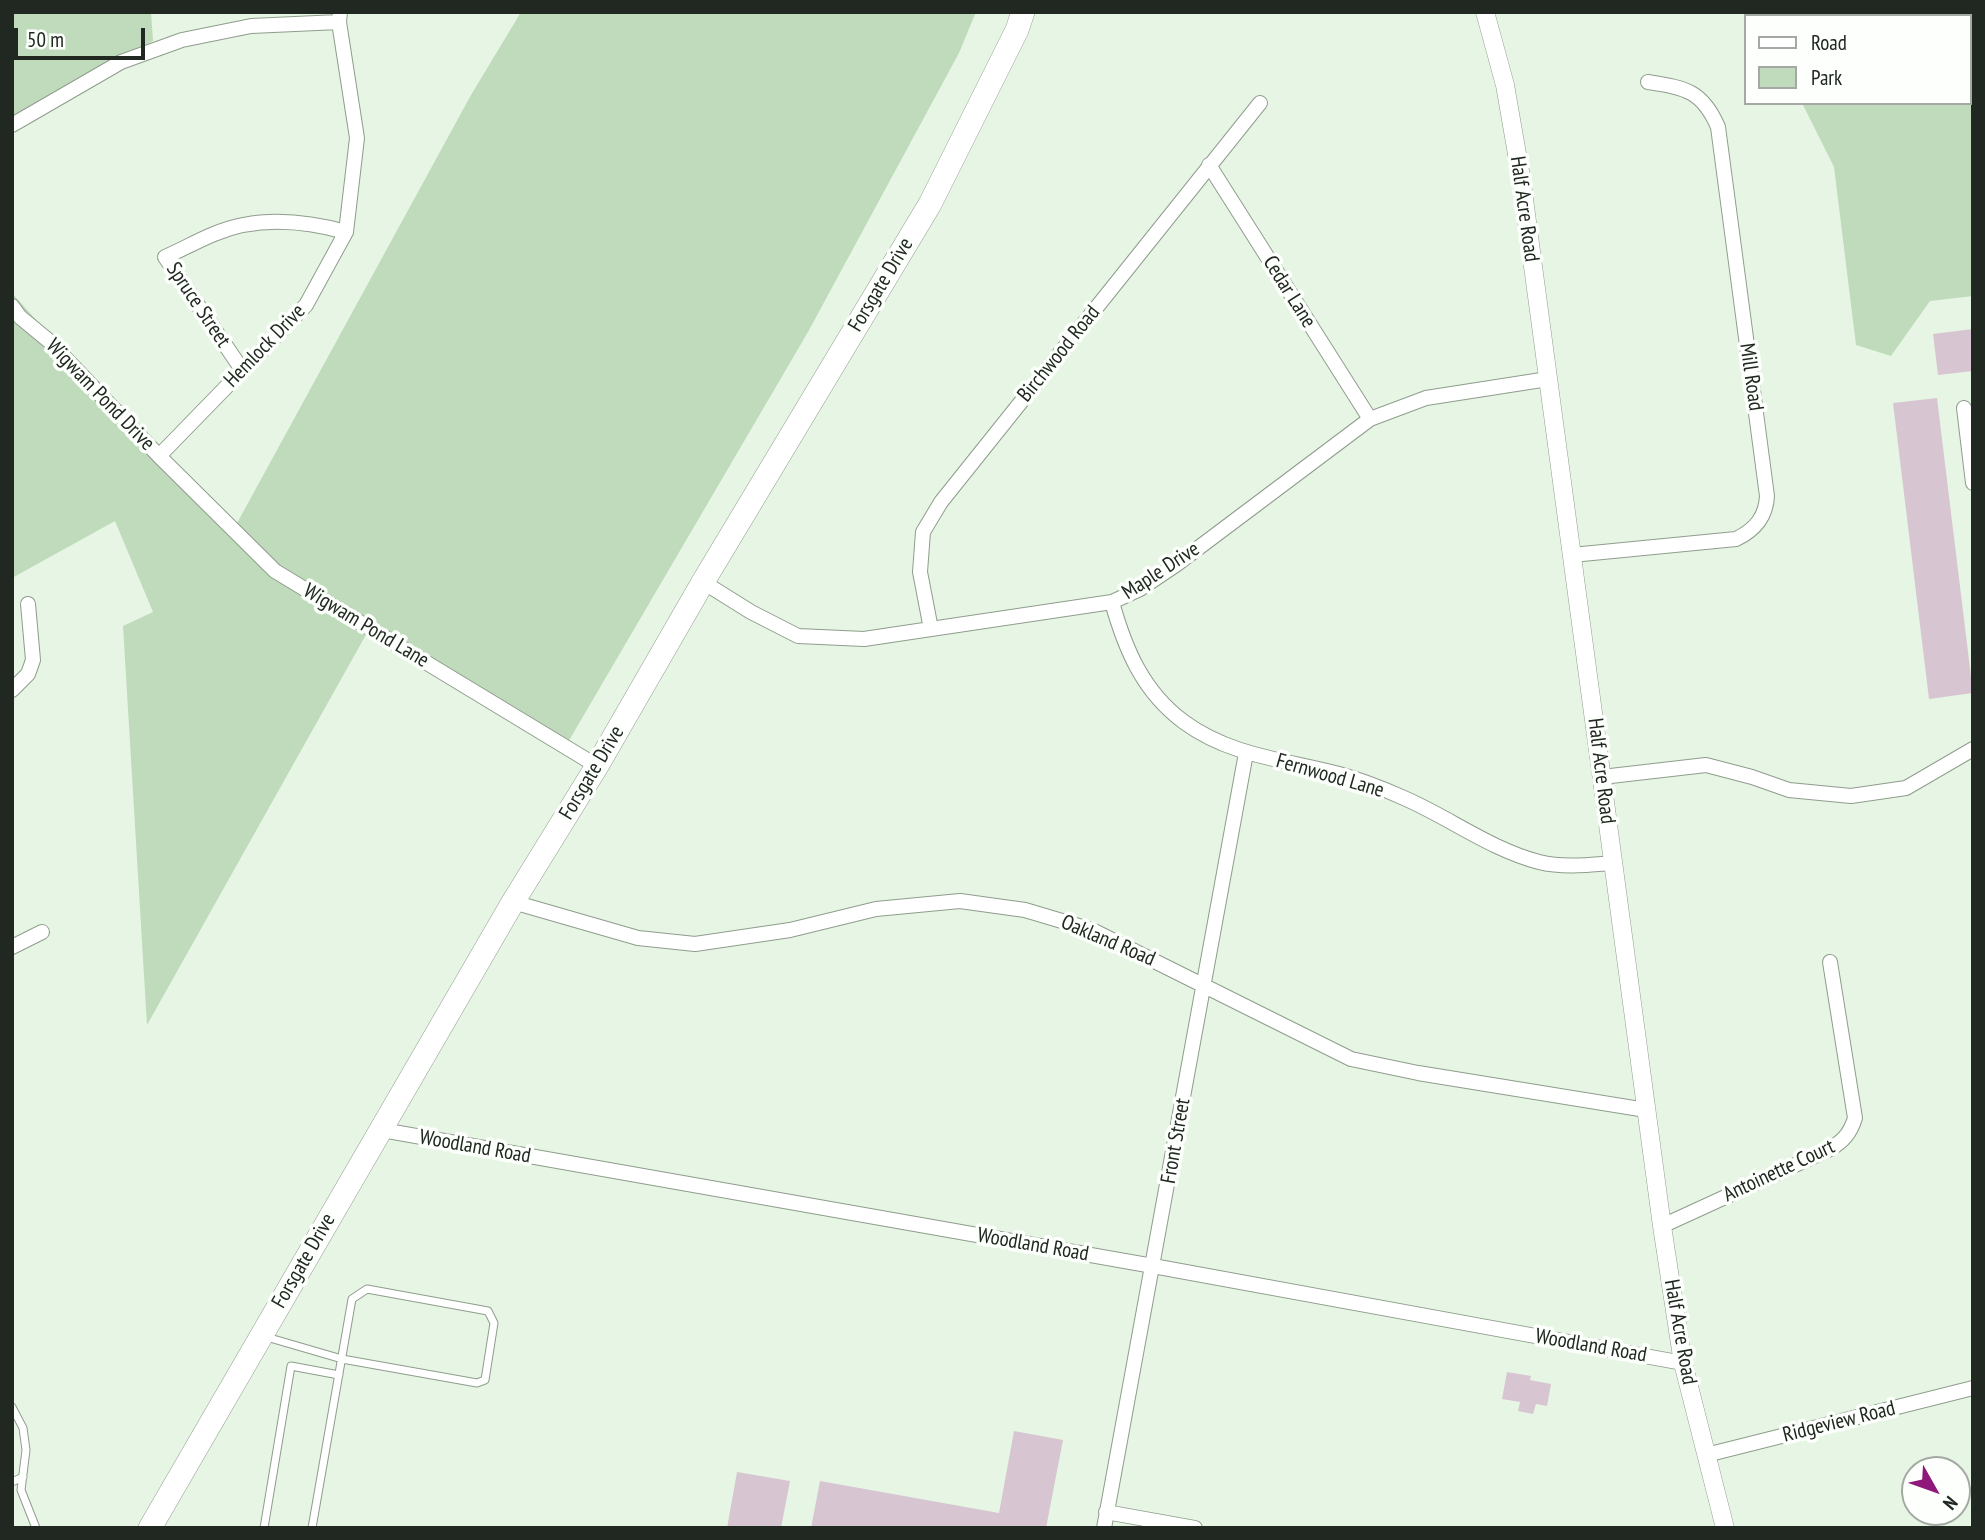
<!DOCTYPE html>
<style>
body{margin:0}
#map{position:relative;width:1985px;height:1540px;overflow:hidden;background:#e7f6e4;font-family:"PT Sans Narrow",sans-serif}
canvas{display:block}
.frame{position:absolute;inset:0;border:14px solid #212721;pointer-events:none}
.legend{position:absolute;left:1744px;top:14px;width:228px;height:91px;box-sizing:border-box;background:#fcfffb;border:2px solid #a4a9a4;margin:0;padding:9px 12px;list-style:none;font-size:21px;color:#212721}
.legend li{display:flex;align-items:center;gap:14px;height:35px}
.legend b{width:35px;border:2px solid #a4a9a4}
.north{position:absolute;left:1901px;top:1456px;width:70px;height:70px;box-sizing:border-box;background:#fcfffb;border:2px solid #a4a9a4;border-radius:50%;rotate:130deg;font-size:19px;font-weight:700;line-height:28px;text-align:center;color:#212721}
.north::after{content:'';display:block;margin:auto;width:24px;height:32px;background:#8e197a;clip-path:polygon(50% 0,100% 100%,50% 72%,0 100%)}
.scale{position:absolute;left:14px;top:28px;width:131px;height:32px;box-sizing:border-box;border:4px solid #212721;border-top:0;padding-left:9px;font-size:21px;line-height:24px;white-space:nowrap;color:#212721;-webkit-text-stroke:5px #fcfffb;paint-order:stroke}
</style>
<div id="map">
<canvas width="1985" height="1540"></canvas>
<div class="frame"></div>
<ul class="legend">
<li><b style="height:9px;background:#fff"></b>Road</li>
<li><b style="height:19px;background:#bfdbbb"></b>Park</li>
</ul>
<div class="north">N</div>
<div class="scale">50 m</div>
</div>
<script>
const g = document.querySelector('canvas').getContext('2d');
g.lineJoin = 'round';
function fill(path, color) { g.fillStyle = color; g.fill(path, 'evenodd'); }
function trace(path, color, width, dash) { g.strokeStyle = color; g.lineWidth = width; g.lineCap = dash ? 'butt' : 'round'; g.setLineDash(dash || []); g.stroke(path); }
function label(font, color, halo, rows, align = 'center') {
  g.font = font + ' "PT Sans Narrow",sans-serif'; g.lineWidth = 7; g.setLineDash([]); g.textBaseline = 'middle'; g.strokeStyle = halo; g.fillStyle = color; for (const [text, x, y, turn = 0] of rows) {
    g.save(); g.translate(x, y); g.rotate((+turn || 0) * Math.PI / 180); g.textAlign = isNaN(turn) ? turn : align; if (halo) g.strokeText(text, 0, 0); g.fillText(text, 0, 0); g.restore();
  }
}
fill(new Path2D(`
 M12 12H151L153 41 12 117Z
 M521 12H976L959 53 808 332 564 749 367 633 147 1025 123 626 153 612 115 521 12 578V293L230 536 471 95Z
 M1749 12H1973V296L1930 301 1891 356 1856 345 1834 167 1802 103H1969V16H1755Z`), '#bfdbbb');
fill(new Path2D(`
 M1973 329V371L1938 375 1933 334Z
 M1937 398 1973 693 1929 699 1893 403Z
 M1507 1372 1531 1376 1530 1380 1551 1384 1547 1406 1536 1404 1533 1414 1518 1411 1520 1402 1502 1399Z
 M1014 1431 1063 1440 1046 1528H811L820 1481 999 1513Z
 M737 1472 790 1481 781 1528H727Z`), '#d7c5d2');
const service = new Path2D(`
 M263 1336 342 1359 477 1383 485 1380 494 1323 488 1311 367 1289 352 1299 312 1528
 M12 1407 23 1428 26 1450 21 1490 36 1528
 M12 1482 23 1477
 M264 1528 291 1366 339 1375`);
const minor = new Path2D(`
 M12 125 121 62 182 40 251 26 339 22
 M1209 165 1370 419
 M12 306 20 317 49 341 159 456 275 571 597 766
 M243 371 165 257C181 250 197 241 214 234 256 216 303 220 346 232
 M1964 408 1973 483
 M159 456 306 305 346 232 357 138 339 22 340 12
 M1572 555 1736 539C1755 530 1766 517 1767 496L1718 127C1702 90 1685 88 1648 82
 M703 582 751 612 798 636 864 639 1112 602 1140 589 1177 564 1370 419 1426 398 1548 379
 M1112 602C1125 649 1143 692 1184 722 1230 756 1286 760 1339 774 1361 780 1384 789 1404 798 1450 818 1490 849 1539 862 1563 868 1588 865 1613 863
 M931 629 920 572 923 532 941 502 1260 103
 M12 690 28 674 33 660 28 604
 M1602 777 1706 765 1752 777 1789 790 1851 796 1906 788 1973 749
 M513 902 638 938 695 944 790 930 876 909 960 901 1025 910 1092 930 1351 1059 1418 1073 1646 1110
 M12 947 42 932
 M382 1130 1153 1266 1683 1363
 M1662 1226 1830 1149C1843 1141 1850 1134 1855 1118L1830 962
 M1706 1455 1973 1388
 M1106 1512 1195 1528
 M1104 1528 1246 753`);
const tertiary = new Path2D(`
 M1485 12 1505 85 1521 177 1662 1226 1683 1363 1725 1528`);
const primary = new Path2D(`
 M150 1528 513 902 597 766 703 582 930 204 1017 30 1023 12`);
trace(service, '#8f9d8d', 9);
trace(minor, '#8f9d8d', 16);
trace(tertiary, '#8f9d8d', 19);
trace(primary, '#8f9d8d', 24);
trace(service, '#fff', 7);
trace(minor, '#fff', 14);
trace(tertiary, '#fff', 18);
trace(primary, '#fff', 23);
label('21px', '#212721', '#fcfffb', [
 ["Half Acre Road",1524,209,82],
 ["Forsgate Drive",881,285,-59],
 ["Cedar Lane",1289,292,58],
 ["Spruce Street",198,305,56],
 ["Hemlock Drive",265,346,-46],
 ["Birchwood Road",1059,354,-51],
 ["Mill Road",1751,377,82],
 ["Wigwam Pond Drive",100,395,46],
 ["Maple Drive",1161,571,-33],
 ["Wigwam Pond Lane",366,626,31],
 ["Half Acre Road",1601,771,83],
 ["Forsgate Drive",592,773,-59],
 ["Fernwood Lane",1330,776,16],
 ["Oakland Road",1108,941,23],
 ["Front Street",1176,1141,-80],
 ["Woodland Road",475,1147,10],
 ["Antoinette Court",1779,1171,-25],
 ["Woodland Road",1033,1245,10],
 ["Forsgate Drive",304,1261,-60],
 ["Half Acre Road",1680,1332,80],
 ["Woodland Road",1591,1346,10],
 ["Ridgeview Road",1839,1422,-14]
]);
</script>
